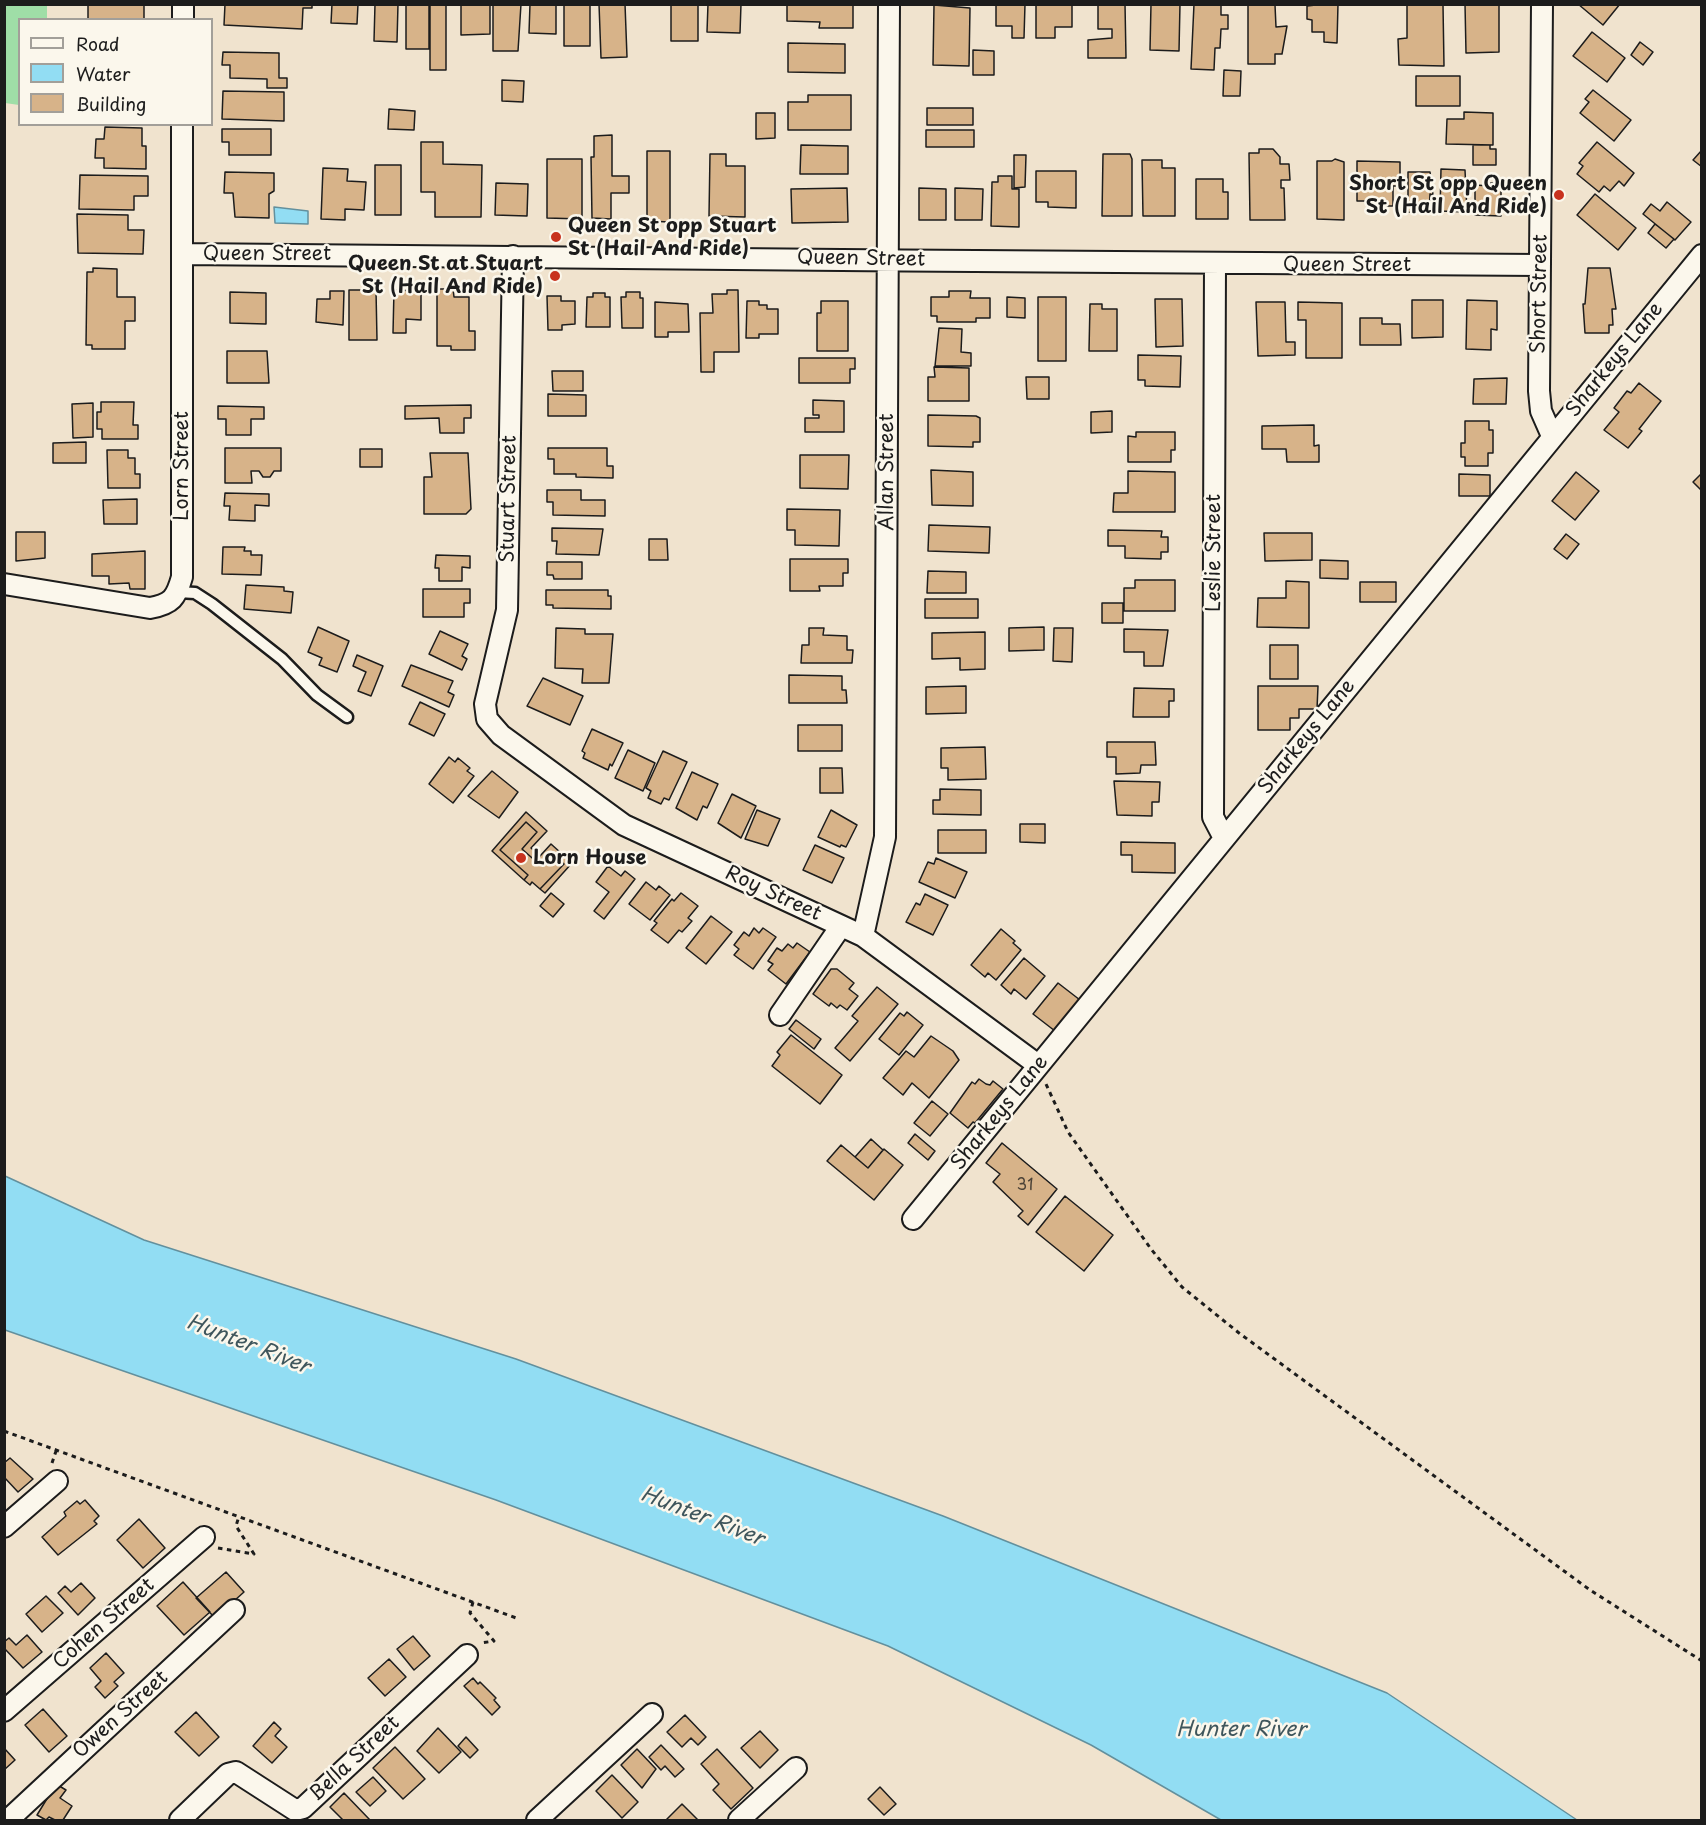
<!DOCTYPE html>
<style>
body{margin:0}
#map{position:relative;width:1706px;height:1825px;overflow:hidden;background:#f0e3ce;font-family:"Playpen Sans",sans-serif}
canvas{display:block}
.frame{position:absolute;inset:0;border:6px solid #1c1c1c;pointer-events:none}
.legend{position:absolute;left:18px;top:18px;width:195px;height:108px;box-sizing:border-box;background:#fbf7ec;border:2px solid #a29f99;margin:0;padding:8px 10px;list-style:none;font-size:18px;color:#1c1c1c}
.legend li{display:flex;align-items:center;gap:12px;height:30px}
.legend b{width:30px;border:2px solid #a29f99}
</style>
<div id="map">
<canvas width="1706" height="1825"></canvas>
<div class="frame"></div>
<ul class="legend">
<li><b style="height:8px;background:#fbf7ec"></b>Road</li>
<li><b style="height:16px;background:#92ddf3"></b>Water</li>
<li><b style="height:16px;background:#d7b389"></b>Building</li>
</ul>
</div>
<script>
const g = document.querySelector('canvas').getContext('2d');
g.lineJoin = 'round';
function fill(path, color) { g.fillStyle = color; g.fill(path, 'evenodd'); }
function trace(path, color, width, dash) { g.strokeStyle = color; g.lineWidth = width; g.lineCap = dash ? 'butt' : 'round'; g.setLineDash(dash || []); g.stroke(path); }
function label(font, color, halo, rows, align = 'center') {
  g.font = font + ' "Playpen Sans",sans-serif'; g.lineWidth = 5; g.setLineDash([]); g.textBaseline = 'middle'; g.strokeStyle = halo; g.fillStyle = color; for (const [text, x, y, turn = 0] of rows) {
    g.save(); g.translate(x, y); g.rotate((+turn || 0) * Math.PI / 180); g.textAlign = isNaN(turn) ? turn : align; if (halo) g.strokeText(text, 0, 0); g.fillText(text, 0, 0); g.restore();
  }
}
fill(new Path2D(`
 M4 5H47V19L20 20 19 105 5 103Z`), '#9fdea7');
const water = new Path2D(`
 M274 207 308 211V224L275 223Z
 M5 1176 144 1240 516 1359 943 1516 1387 1693 1577 1820H1221L1091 1745 888 1646 496 1500 5 1330Z`);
fill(water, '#92ddf3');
trace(water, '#63909d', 1.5);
const building = new Path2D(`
 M88 4H144V20H88Z
 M225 4H312V8H303L302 29 224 25Z
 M332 4H358L357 24 331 23Z
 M375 4H398L397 42 374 41Z
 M406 4H429V49H406Z
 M430 4H446V70H430Z
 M461 4H490V34L461 35Z
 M493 4H521L518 51H493Z
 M530 4H556V34L529 33Z
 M564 4H590V46H564Z
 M599 4H625L627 57 601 58Z
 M671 4H698V41H671Z
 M708 4H741L740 33 707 32Z
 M787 4H853V28H819L820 22 787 21Z
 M996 4H1025L1024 38H1012V26H996Z
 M1036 4H1072V27H1055V38H1036Z
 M1125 4 1126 58H1088V40L1112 38V29H1098V5Z
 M1151 4H1180L1179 51 1150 50Z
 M1194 4 1221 5V15H1228V29H1221L1220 48H1215L1214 70 1191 69Z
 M1248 4 1275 5 1276 27 1287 26 1282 54H1275V64H1248Z
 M1325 4H1338L1337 43 1324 42V32H1312V20L1307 19V6Z
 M1407 4 1443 5 1444 66 1399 65 1398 39 1407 38Z
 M1465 4H1499V52L1466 53Z
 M1578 4H1620L1603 25Z
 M934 5 970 8 969 66 933 65Z
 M1592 32 1625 58 1607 82 1573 56Z
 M1640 42 1653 52 1643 65 1631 55Z
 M788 43 845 44V73L788 72Z
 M973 50 994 51V75H973Z
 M223 52 279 53V78H287V88H267V79L230 78V65H222Z
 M1224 70 1241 71 1240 96H1223Z
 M1416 76H1460V106H1416Z
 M502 80 524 81 523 102 502 101Z
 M1593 90 1631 120 1614 141 1580 113 1589 102 1585 99Z
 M223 91 284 92V121L222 119Z
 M808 95H851V130H788V102H808Z
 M927 108H973V125H927Z
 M389 109 415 111 414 130 388 129Z
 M1464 112 1493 113V145L1446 144 1447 119H1464Z
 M756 113H775V138L756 139Z
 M105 127 142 128V146H146V169L104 168V158H95L96 139H104Z
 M222 129H271V155H229V142H222Z
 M926 130H974V147H926Z
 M612 135V176H629V193H611V219L592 218 591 157H594V136Z
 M421 142H443V164L482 165 481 217H435V192H421Z
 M1597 142 1634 173 1624 186 1619 181 1610 191 1604 186 1599 192 1577 174 1583 166 1579 163Z
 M801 145 848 146V174H800Z
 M1473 145H1490V149H1496V165H1473Z
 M1259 149H1273L1280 157V164H1289L1290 180H1281V188H1284L1285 220H1250L1249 153H1259Z
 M1702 150V167L1693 160Z
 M647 151H670V222L647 221Z
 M710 154H726V166H745V217L709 216Z
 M1103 154H1130L1132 159V216H1102Z
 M1014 155H1026L1025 187 1014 188Z
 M547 159H582V219L547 218Z
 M1335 159 1344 162V220L1317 219V161H1332Z
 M1142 160H1162V168H1175V216H1143Z
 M1357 161 1400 162V186H1393V206H1370V201H1357Z
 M375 165H401V215H375Z
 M323 168 348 169 347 181 366 182 364 210 345 209V220L321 219Z
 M1441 169 1465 170 1467 212 1440 211Z
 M1036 171H1076V208L1048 207V202H1036Z
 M225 172 274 173V191L269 194V218L235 217 233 193H224Z
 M1408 172H1430L1433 195 1430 194 1429 213 1408 212Z
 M80 175 148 176V196H134V210L79 209Z
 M998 176H1012V189H1019V227L991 226 992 182H998Z
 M1196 179H1223V192H1228V219H1196Z
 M496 183 528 184 527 216 495 215Z
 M1490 183H1501V216L1475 215V185L1490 186Z
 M847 188 848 222 792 223 791 189Z
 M919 188 946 189V220H919Z
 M955 188 983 189 982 220H955Z
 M1595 194 1636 228 1618 250 1577 215Z
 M1667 202 1691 222 1675 240 1643 214 1651 204 1660 211Z
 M77 214 128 215V230H144L143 254 78 253Z
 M1655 224 1674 239 1666 248 1648 233Z
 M93 268 117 269V297H135V321H125V349H92V345H86L87 272H93Z
 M1588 268H1610L1616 309H1612L1613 325H1609V333H1585L1583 304H1585Z
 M437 289H453L454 297H469V331H475V350H451V346H437Z
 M349 290H376L377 340H349Z
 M394 290 421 291V320L406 319V333H393Z
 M727 290H738L739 352H714V372H701L700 313H713L712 294H727Z
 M330 291H344L343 325 316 322 317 299H330Z
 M949 291H971L970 298H990V318H976V322H937V316H931V297H949Z
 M230 292 266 293V324L230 323Z
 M626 292H640V298H643V328H622L621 297H626Z
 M593 293H605V297H610V327H586L587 297H593Z
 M547 296H561V301H575V324L562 325V330H548Z
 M1007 297 1025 298V318L1007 317Z
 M1038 297H1066V361H1038Z
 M1155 299H1182L1183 346 1156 347Z
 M1412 300H1443V337L1412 338Z
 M1467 300 1497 301V330L1491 329V350L1466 349Z
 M747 301H759V305H767V309H778V334H759V338H746Z
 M821 301H848V351H817V313H821Z
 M655 302 688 304 689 332H668V337H655Z
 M1256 302H1285L1286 342H1295V355L1258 356Z
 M1298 302 1342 303V358H1306V320H1298Z
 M1090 304H1102V309H1117V351H1089Z
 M1360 318H1382V324H1400L1401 345H1360Z
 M939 328 962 329 961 352 971 353V366H935Z
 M227 351H267L269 383H227Z
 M1138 355 1181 356 1180 387 1145 386V380H1138Z
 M799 358H855V369H850V383H799Z
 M934 367 969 368V401H928V377H935Z
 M552 371H583V391H553Z
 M1026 377H1049V399H1027Z
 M1507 378 1506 404H1473L1474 379Z
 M1639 383 1661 401 1639 429 1642 431 1628 448 1604 430 1619 412 1614 408 1627 391 1631 393Z
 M548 394 586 395V416H548Z
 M813 400 844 401V432H805V418H819V415H813Z
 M101 402H134L133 425H138V439H102V429H97V412H101Z
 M93 403V437L73 438 72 404Z
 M471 405V418H464V433H440L439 418 405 419V406Z
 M218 406 264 407V419H251V435H226V419H218Z
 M1112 411V432L1091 433V412Z
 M928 415 976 416 980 418V442H973V447L928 446Z
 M1465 421H1489V430H1493V453H1488V466H1465V457H1461V443H1465Z
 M1314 425V446L1319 445V462H1287L1286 449H1262V426Z
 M1136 432H1175V450H1171V462H1128V436L1136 437Z
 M86 442V463H53V443Z
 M225 448H281V471H274L270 477H263L259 471H251L252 483H225Z
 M548 448H607V466H613V478L576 477V474H554V459H548Z
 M360 449H382V467H360Z
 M107 450H128V458H135V474H140V488H108Z
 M430 453H468L471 509 466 514H424V477H432Z
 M800 455H849L848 489 800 488Z
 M931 470 973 472V506L932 505Z
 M1128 471 1175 472V512H1113L1114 493H1128Z
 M1576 472 1599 491 1575 520 1552 501Z
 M1702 473V491L1693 482Z
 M1459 474 1490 475V496H1459Z
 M547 490H581V500H605V516L553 515V502H547Z
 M225 493 269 494V506L255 505V521L229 520 230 506H224Z
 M137 499V524H104L103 500Z
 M787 509 840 510 839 546 795 545V530H787Z
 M929 525 990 527 989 553 928 551Z
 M552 528 603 529 599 555 556 554 557 541H552Z
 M1108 530 1162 531 1161 537H1168V552H1161V559L1125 558V546H1108Z
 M16 532H45V558L16 561Z
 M1264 533H1312V560L1265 561Z
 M1566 534 1579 544 1567 559 1554 549Z
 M649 539H667L668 560H649Z
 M223 547H245L244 551H251V555H262L261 575 222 574Z
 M145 551V589H130L129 583 109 584V576H92V554Z
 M436 555 470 556V568L462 567V581H439V568H435Z
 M790 559H848V573H843V586H819L820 591H790Z
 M1320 560 1348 561V579L1320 578Z
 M547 562H582V579H554L553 575H547Z
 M928 571 966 572V593H927Z
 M1135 580H1175V611H1124V588H1135Z
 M1286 581 1309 582V628L1257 627 1258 598H1286Z
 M1360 582H1396V602H1360Z
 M246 585 284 587V591L293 592 291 613 244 609Z
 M423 589H470V603H464V617H423Z
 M546 590H608V596H611V609L553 608V605H546Z
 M925 599H978V618H925Z
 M1102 603H1123V623H1102Z
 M318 627 349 641 337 672 319 665 322 658 308 652Z
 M1044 627V650L1009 651V628Z
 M556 628 585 629V634H613L609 683H582L583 669 555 668Z
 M809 628H824L823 635 847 636V650H853L852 663H801L802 645H809Z
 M1054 628H1073L1072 662 1053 661Z
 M1124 629 1168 630 1163 666H1144V652H1124Z
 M440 631 468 644 462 656 467 659 462 670 429 654Z
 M985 632V669L960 670V658L932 659V633Z
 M1270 645H1298V679H1270Z
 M357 655 383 666 371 696 358 691 366 672 353 666Z
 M411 665 453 681 448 692 454 695 449 707 402 686Z
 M789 675 842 676V690H846L847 703H789Z
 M543 678 583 696 570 725 527 706Z
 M966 686V713L926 714V687Z
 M1258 686H1318L1317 709H1299V718H1290V730H1258Z
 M1134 688 1174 689V701H1169V717H1133Z
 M420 702 445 714 434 736 409 724Z
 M798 725H842V751H798Z
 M592 729 623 743 612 766 610 764 608 770 583 758 585 753 582 751Z
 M1107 742H1155L1156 765H1141L1140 773 1116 774V757H1107Z
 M985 747 986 779 948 780V768H941V748Z
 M628 750 655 763 643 791 615 778Z
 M663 751 687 762 669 800 664 798 661 804 648 798 651 791 646 788Z
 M449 757 455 762 458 758 470 768 467 771 474 776 453 803 429 784Z
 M820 768H842L843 793H820Z
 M492 771 518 792 499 818 468 796Z
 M692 772 718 784 707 808 703 806 697 820 676 808Z
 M1114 781 1160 782 1159 802H1152V816L1117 815Z
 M940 789 981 790V815L933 814V800H940Z
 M732 794 756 806 741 838 718 823Z
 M757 810 780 819 768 846 745 839Z
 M831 810 857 825 846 847 841 845 840 847 818 837Z
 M526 812 547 831 531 848 540 856 551 844 572 863 545 893 540 889 564 864 551 852 540 865 522 849 537 832 526 822 500 850 528 875 524 880 492 851Z
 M526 822 537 832 522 849 540 865 551 852 564 864 540 889 532 882 530 885 524 880 528 875 500 850Z
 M1020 824H1045V843L1020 842Z
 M938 830H986V853H938Z
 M1121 842 1175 843V873L1132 872V855H1121Z
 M815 845 844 858 832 883 803 870Z
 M936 858 967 872 955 898 919 882 928 862 934 864Z
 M608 866 621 876 625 871 635 879 604 919 594 911 609 892 596 882Z
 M646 882 656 890 659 886 670 895 650 920 629 904Z
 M551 893 564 904 553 917 540 906Z
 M681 893 698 906 688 918 692 921 682 932 679 930 668 943 651 930 657 923 654 921 672 899 674 901Z
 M925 894 948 905 933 935 906 922 916 903 920 905Z
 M711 916 732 932 706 964 686 948Z
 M754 928 759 933 763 928 776 937 753 969 734 955 739 949 734 945 744 932 749 936Z
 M1001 929 1015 941 1013 943 1021 950 996 980 988 973 985 977 971 965Z
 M797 943 810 952 786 984 768 970 773 964 768 961 777 948 782 951 788 944 793 948Z
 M1024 958 1045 976 1026 999 1014 989 1011 994 1001 985Z
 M831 969H837L854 983 849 989 858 996 847 1010 840 1005 837 1008 831 1003 829 1006 813 994Z
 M1058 983 1080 1000 1055 1031 1033 1014Z
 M877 987 898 1004 850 1061 835 1048 858 1021 852 1016Z
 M907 1012 923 1025 899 1055 879 1039 900 1013 904 1016Z
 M796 1020 821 1039 814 1049 789 1029Z
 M791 1035 842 1075 820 1104 772 1066 780 1055 777 1052Z
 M931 1036 953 1051 959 1060 929 1098 912 1083 903 1095 883 1078 906 1051 914 1057Z
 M979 1079 986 1084 990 1085 993 1081 1003 1089 975 1123 973 1122 968 1128 950 1113 972 1082 975 1084Z
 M932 1101 948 1114 930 1136 914 1123Z
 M915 1134 935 1151 928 1160 908 1143Z
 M871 1139 883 1150 868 1168 855 1157Z
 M1002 1143 1057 1189 1028 1225 1018 1216 1023 1211 993 1182 1000 1174 986 1163Z
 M841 1145 868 1168 884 1149 903 1165 874 1200 827 1161Z
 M1065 1196 1113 1235 1084 1271 1036 1232Z
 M10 1458 33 1479 18 1492 4 1477V1463Z
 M85 1500 99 1516 94 1521 97 1524 58 1555 42 1537 66 1516 64 1512 77 1501 80 1504Z
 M139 1519 165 1548 143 1568 117 1540Z
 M226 1572 244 1592 215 1618 196 1598Z
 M183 1582 210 1612 184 1635 157 1606Z
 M81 1583 95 1598 78 1615 58 1593 65 1586 71 1592Z
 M46 1596 63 1613 42 1632 26 1614Z
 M27 1635 42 1652 23 1668 4 1648V1642L9 1638 16 1645Z
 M413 1636 430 1656 414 1670 397 1649Z
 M106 1653 124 1673 114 1682 118 1686 105 1698 95 1687 101 1681 90 1668Z
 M389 1659 406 1677 385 1696 368 1678Z
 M473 1678 478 1684 480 1682 496 1698 494 1700 500 1707 492 1715 464 1686Z
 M43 1709 67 1736 49 1752 25 1725Z
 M196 1712 219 1737 199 1756 175 1732Z
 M685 1715 706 1737 698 1745 691 1738 682 1747 667 1732Z
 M274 1722 281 1729 275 1736 287 1747 272 1763 253 1746Z
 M438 1728 461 1752 439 1773 417 1751Z
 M760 1731 778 1750 760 1768 741 1748Z
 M466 1737 478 1750 470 1758 458 1746Z
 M661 1745 684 1769 675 1777 665 1766 661 1770 649 1757Z
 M395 1747 425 1779 403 1799 373 1768Z
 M4 1748 15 1760 4 1770Z
 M637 1749 656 1769 642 1788 621 1765Z
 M717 1749 753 1788 731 1809 713 1790 719 1784 701 1764Z
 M612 1775 638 1802 622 1818 596 1791Z
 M373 1777 386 1791 370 1806 356 1792Z
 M56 1784 66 1790 60 1798 72 1806 63 1820H55L49 1817 46 1820 37 1815Z
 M880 1787 896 1804 884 1815 868 1799Z
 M344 1793 370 1820H343L330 1807Z
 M682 1804 698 1820H666Z`);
fill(building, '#d7b389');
trace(building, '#1c1c1c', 1.5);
const service = new Path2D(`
 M178 592 195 593 212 604 282 659 317 695 347 717`);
const minor = new Path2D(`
 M1542 4 1539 391 1541 411 1552 436
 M183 20V4
 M182 254C635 256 1087 265 1540 265
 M513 256 507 610 485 704 487 719 501 735 624 825 863 936 1038 1065
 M1215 265 1213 817 1224 838
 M4 584 150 608C172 604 176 598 182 577V124
 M863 936 885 837 889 4
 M780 1015 841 926
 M913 1219 1702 255
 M4 1527 57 1481
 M4 1711 204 1537
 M8 1820 234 1610
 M180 1820 228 1774 236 1772 295 1810 303 1808 467 1655
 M537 1820 652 1714
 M739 1820 796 1768`);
trace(service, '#1c1c1c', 15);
trace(minor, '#1c1c1c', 24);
trace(new Path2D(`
 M1046 1084 1068 1132 1151 1249 1182 1287 1239 1333 1590 1590 1702 1661
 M4 1431 519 1619
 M52 1463 56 1451
 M218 1548 254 1554 236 1526 239 1516
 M473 1602 470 1613 494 1641 481 1643`), '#1c1c1c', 3, [4.5, 4.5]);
trace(service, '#fbf7ec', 10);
trace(minor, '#fbf7ec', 20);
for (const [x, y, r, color] of [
 [1559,195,6,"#c8321e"],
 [556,237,6,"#c8321e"],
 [555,276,6,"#c8321e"],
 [521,858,6,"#c8321e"]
]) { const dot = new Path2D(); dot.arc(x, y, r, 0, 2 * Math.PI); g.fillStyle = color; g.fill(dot); trace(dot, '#fbf7ec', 2); }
label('16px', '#4b4237', null, [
 ["31",1025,1186]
]);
label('bold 20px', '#1c1c1c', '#fbf7ec', [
 ["Short St opp Queen",1547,184],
 ["St (Hail And Ride)",1547,207],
 ["Queen St opp Stuart",568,226,"left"],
 ["St (Hail And Ride)",568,249,"left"],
 ["Queen St at Stuart",543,264],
 ["St (Hail And Ride)",543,287],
 ["Lorn House",533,858,"left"]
], 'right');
label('20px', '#1c1c1c', '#fbf7ec', [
 ["Queen Street",267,254],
 ["Queen Street",861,259,1],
 ["Queen Street",1347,265],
 ["Short Street",1540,294,-89],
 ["Sharkeys Lane",1615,360,-51],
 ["Lorn Street",182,466,-90],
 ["Allan Street",887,472,-90],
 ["Stuart Street",509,499,-89],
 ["Leslie Street",1214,553,-90],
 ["Sharkeys Lane",1307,737,-51],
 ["Roy Street",773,894,25],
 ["Sharkeys Lane",1000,1113,-51],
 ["Cohen Street",104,1624,-41],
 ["Owen Street",121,1715,-42],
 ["Bella Street",355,1759,-43]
]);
label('italic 21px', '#3f565c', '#fbf7ec', [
 ["Hunter River",248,1345,21],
 ["Hunter River",702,1517,21],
 ["Hunter River",1241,1730]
]);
</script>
